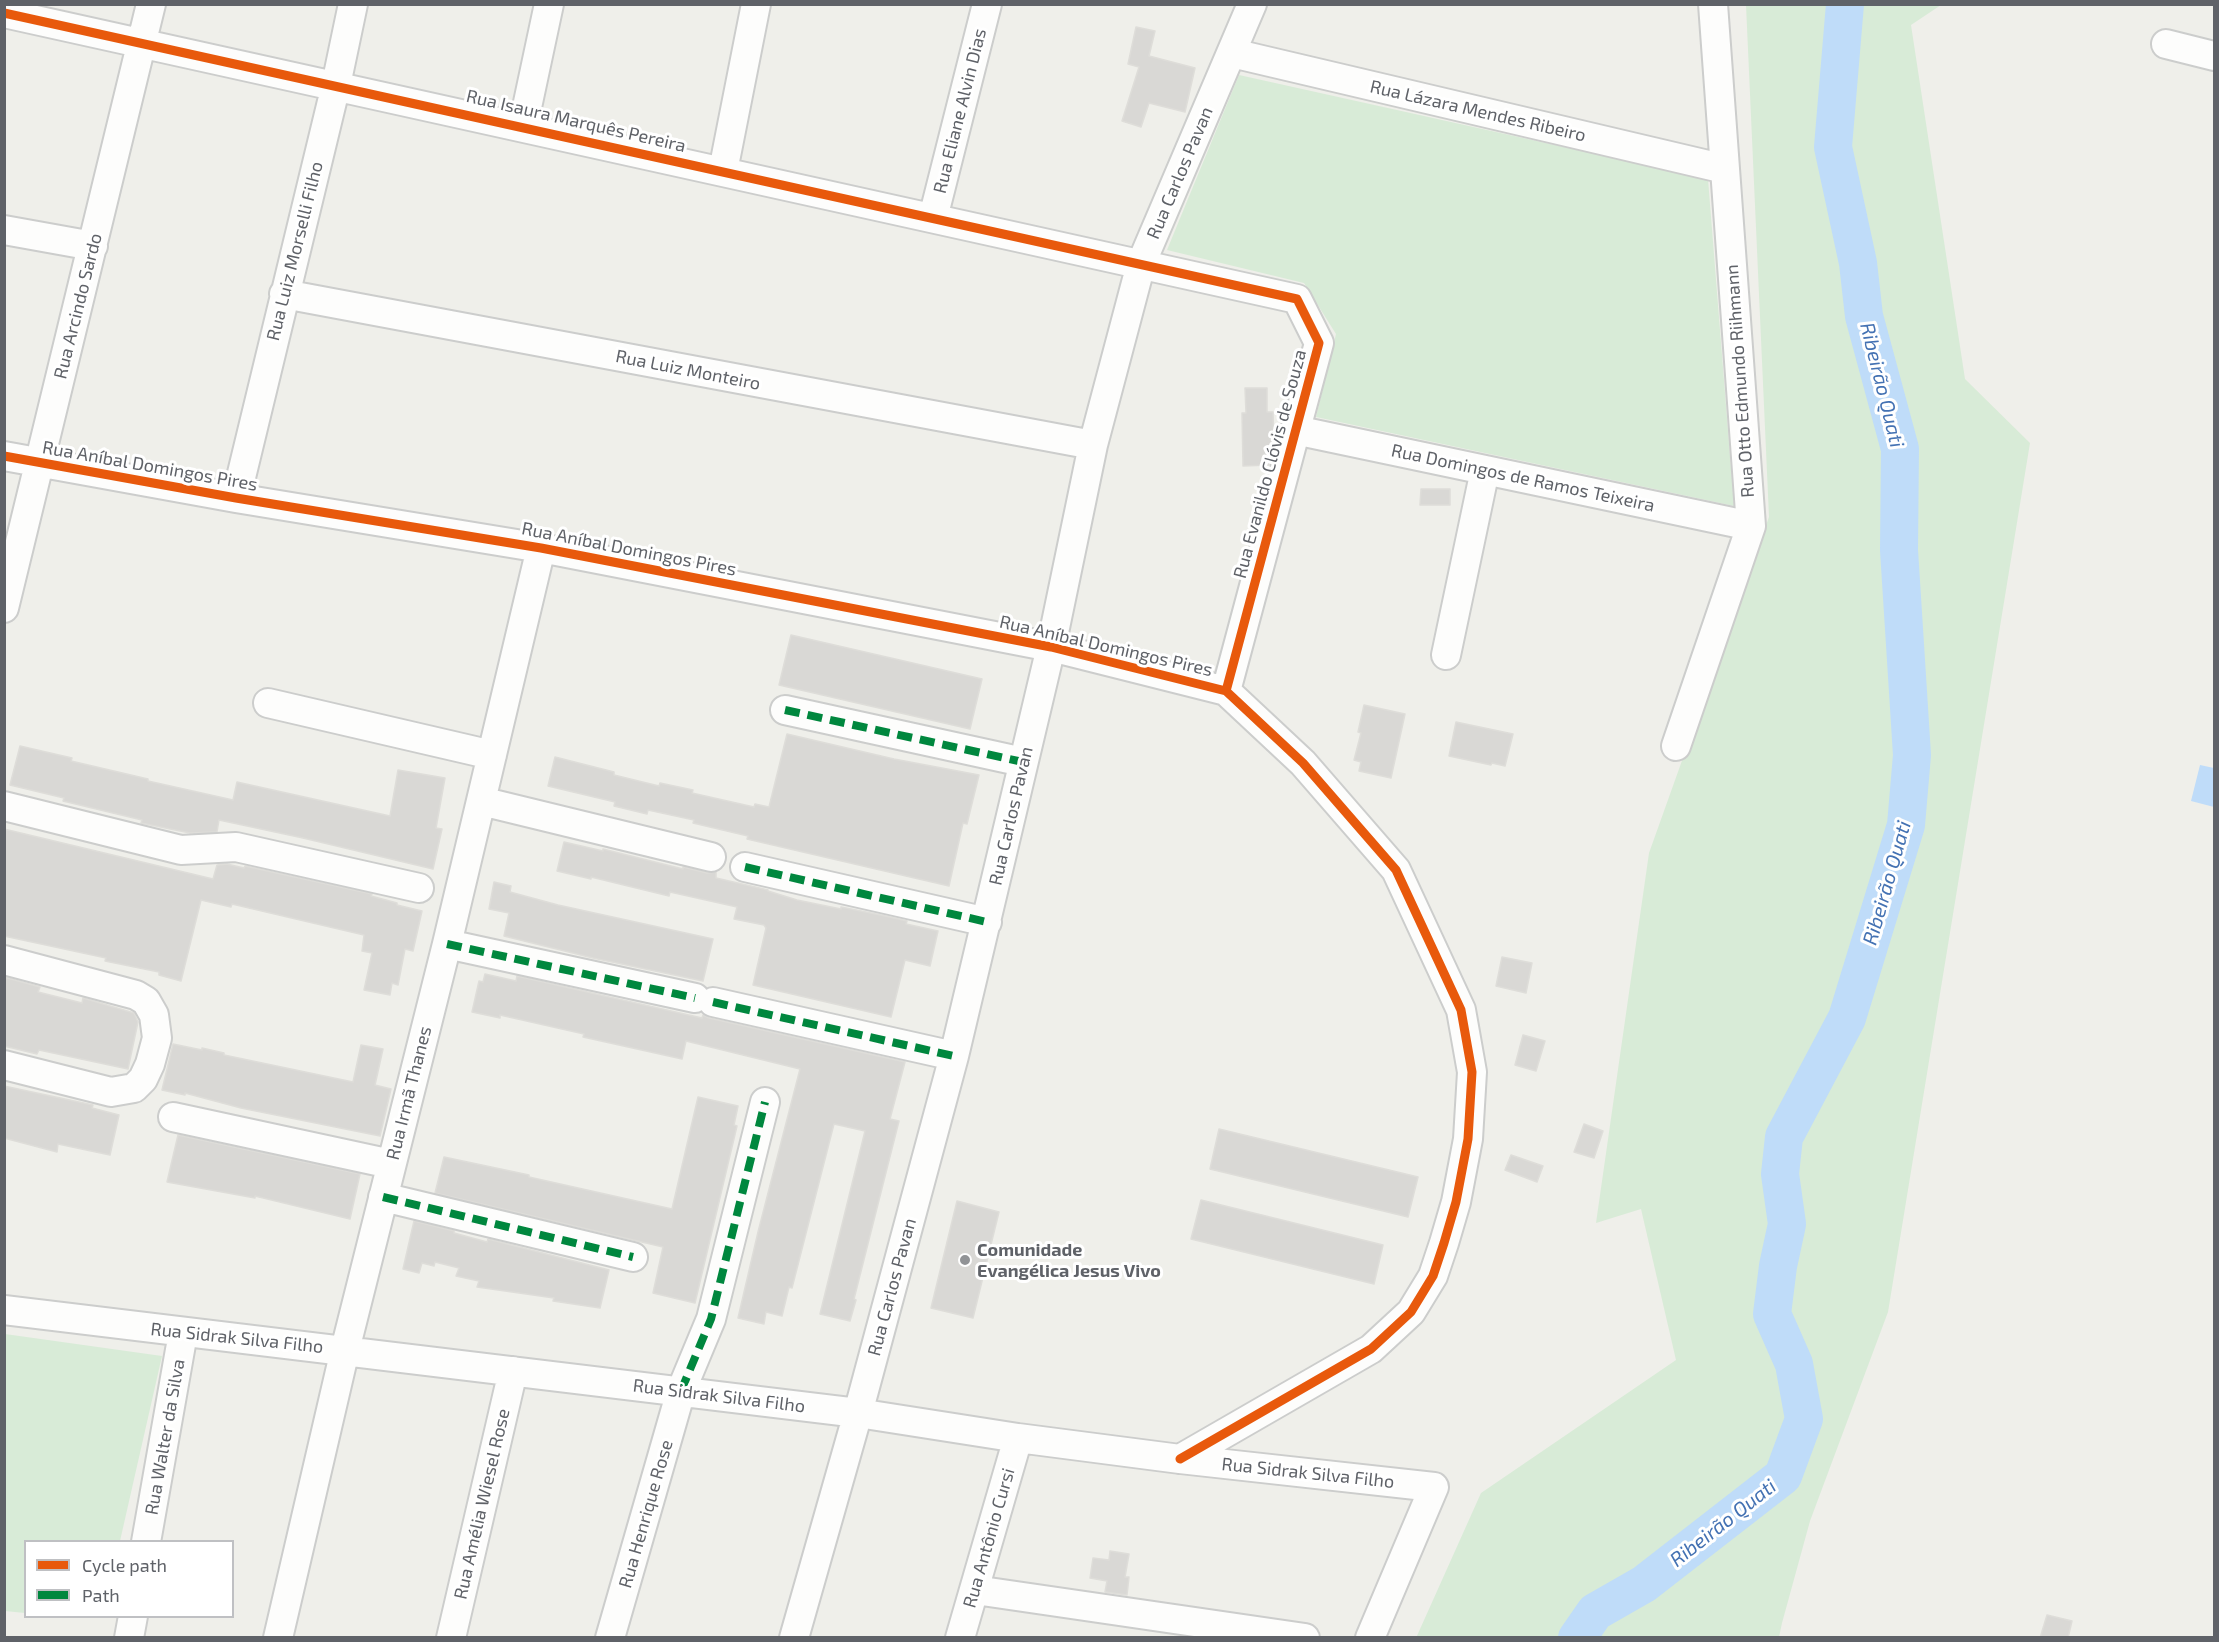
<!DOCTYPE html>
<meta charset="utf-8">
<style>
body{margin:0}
#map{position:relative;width:2219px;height:1642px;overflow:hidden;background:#efefea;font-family:"Exo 2",sans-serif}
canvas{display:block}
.frame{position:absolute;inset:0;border:6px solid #5f6268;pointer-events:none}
.legend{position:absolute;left:24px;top:1540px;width:210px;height:78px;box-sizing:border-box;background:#fff;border:2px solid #bfc0c3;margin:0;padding:8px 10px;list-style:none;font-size:18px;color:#5f6268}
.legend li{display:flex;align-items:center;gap:12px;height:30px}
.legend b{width:30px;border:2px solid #bfc0c3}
</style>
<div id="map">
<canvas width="2219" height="1642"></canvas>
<div class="frame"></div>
<ul class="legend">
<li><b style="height:8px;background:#e8590c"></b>Cycle path</li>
<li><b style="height:8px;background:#00873e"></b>Path</li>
</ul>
</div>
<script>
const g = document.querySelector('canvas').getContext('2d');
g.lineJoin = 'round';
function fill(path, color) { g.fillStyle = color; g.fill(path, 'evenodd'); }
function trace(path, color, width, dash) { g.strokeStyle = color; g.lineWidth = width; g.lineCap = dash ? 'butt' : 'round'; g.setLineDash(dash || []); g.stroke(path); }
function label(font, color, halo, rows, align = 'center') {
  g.font = font + ' "Exo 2",sans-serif'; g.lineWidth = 6; g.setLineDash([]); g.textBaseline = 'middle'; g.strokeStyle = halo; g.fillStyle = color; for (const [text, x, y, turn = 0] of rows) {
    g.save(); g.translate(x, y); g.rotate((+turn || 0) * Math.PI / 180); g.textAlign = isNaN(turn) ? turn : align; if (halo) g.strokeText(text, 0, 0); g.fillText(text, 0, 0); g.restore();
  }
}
fill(new Path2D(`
 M1746 5H1941L1911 25 1965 379 2030 443 1888 1312 1810 1521 1782 1623 1779 1637 1416 1638 1481 1493 1676 1360 1641 1209 1596 1223 1649 853 1769 517Z
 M1239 75 1708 179 1734 506 1316 417 1336 334 1304 283 1167 250Z
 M5 1334 162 1356 120 1541 26 1542 25 1613 5 1611Z`), '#d8ebd7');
fill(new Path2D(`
 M2200 765 2214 768V807L2191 801Z`), '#bfdcf9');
trace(new Path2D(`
 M1575 1638 1577 1637`), '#bfdcf9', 6);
trace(new Path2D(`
 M1577 1638 1595 1612 1644 1584 1783 1476 1804 1419 1794 1364 1772 1314 1778 1266 1787 1224 1780 1174 1784 1137 1847 1018 1906 825 1912 755 1899 550 1900 449 1864 316 1858 263 1833 147 1845 4`), '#bfdcf9', 38);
const building = new Path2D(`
 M1136 27 1155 31 1149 56 1195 68 1185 112 1149 103 1141 127 1122 121 1139 67 1128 64Z
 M1245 388H1267V412H1273L1274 449 1269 465 1243 466 1242 413H1246Z
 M1421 489H1450V505H1420Z
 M791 635 982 679 970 729 779 685Z
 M1364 705 1405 714 1391 778 1359 771 1361 762 1354 760 1361 733 1358 732Z
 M1456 722 1513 734 1505 766 1492 763 1491 765 1449 756Z
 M787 734 894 759 979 775 967 824 963 823 949 886 747 839 748 836 693 823 694 820 648 810 647 814 614 806 615 802 548 786 555 757 614 772V775L659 786 660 783 693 790 692 793 754 807 755 804 769 807Z
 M20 746 72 758 71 761 148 779V781L233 800 237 782 390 816 398 770 445 778 436 828 442 829 433 869 303 838 219 820 217 832 190 833 141 823 142 820 63 801 64 798 10 785Z
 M4 829 213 879 217 865 227 864 244 868 245 866 372 894 371 896 397 903V905L422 911 413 951 405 949 398 985 392 983 390 995 364 990 372 953 362 951 364 935 232 904 231 907 201 900 181 981 159 975V972L105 961 106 958 4 936Z
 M564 842 603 851V849L683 869V867L707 873 716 872V878L768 890V891L797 900 841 909V907L881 915 907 921 906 924 938 931 930 966 905 960 891 1017 753 985 766 928 764 925 734 919 737 907 670 892 669 896 591 877V879L557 871Z
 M494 882 511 886 510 892 558 905 713 939 703 981 593 958 504 936 509 913 489 909Z
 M1502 957 1532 963 1526 993 1496 986Z
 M485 974 516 981 517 976 702 1018 703 1015 709 1018 905 1062 890 1119 899 1121 854 1299 856 1300 850 1321 820 1314 865 1131 834 1124 792 1288 789 1287 782 1316 766 1312 764 1324 738 1318 758 1232 800 1069 686 1041 682 1059 583 1037 584 1034 500 1015V1018L472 1012 479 981 483 982Z
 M4 977 40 987 38 992 82 1003 83 998 134 1013 138 1022 128 1069 39 1050 37 1054 4 1046Z
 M1523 1035 1545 1041 1536 1071 1515 1065Z
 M173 1044 202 1050V1048L224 1053V1055L353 1082 361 1045 383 1049 375 1085 391 1089 380 1136 241 1108 185 1093V1095L162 1090Z
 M4 1086 93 1105 92 1108 119 1115 110 1155 58 1144 57 1152 4 1138Z
 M698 1097 738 1106 734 1125 737 1126 695 1303 653 1293 663 1247 435 1193 444 1157 529 1175V1177L672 1209Z
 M1584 1124 1603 1131 1594 1158 1574 1152Z
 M1219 1129 1418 1177 1408 1217 1210 1169Z
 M178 1135 360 1174 350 1219 255 1196V1198L167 1182Z
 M1511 1155 1543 1166 1537 1182 1505 1170Z
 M1201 1200 1383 1245 1374 1284 1191 1239Z
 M957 1201 999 1212 973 1318 931 1308Z
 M414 1221 454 1231V1233L487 1242 488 1239 609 1270 600 1308 553 1301 554 1298 477 1287 479 1281 456 1276 459 1268 435 1262 434 1266 422 1263 419 1273 403 1269Z
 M1110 1551 1129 1554 1125 1577H1129L1127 1595 1105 1592 1107 1581 1090 1578 1093 1558 1109 1560Z
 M2047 1615 2072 1621 2068 1638H2040Z`);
fill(building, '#d9d8d5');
trace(building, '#deddd9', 1.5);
const minor = new Path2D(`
 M4 13 1297 299 1319 343 1226 691
 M2166 44 2214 56
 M1232 53 1725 169
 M523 126 549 4
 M723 171 756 4
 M933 218 987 4
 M4 230 93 246
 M284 294 1093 445
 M1295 430 1751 526
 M4 456 236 498 541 548 1051 647 1226 691 1303 763 1396 870 1461 1010 1472 1072 1468 1139 1456 1202 1444 1243 1433 1276 1411 1312 1371 1349 1180 1459
 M236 498 336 85 353 4
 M4 608 151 4
 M1446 655 1485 470
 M268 703 492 755
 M785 710 1023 762
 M1676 746 1751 526 1713 4
 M481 801 711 857
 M4 806 181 850 236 847 419 888
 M745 867 987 922
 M447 944 695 998
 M4 960 136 995 146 1001 154 1015 157 1038 150 1064 143 1079 134 1088 111 1092 4 1065
 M713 1002 954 1056
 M173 1117 391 1164
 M383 1197 633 1257
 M4 1310 858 1413 1018 1438 1180 1459 1434 1487 1370 1638
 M146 1542 183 1333
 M975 1590 1305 1638
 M129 1638 133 1616
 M278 1638 345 1350 447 944 541 548
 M451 1638 513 1371
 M610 1638 681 1391 711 1319 765 1102
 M794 1638 858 1413 954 1056 1051 647 1093 445 1141 264 1252 4
 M960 1638 1018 1438`);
trace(minor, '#cccdcc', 32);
trace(minor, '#fdfdfc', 28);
trace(new Path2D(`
 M785 710 1023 762
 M745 867 987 922
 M447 944 695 998
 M713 1002 954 1056
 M383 1197 633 1257
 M681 1391 711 1319 765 1102`), '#00873e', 8, [15, 8]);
trace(new Path2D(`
 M4 13 1297 299 1319 343 1226 691
 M4 456 236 498 541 548 1051 647 1226 691 1303 763 1396 870 1461 1010 1472 1072 1468 1139 1456 1202 1444 1243 1433 1276 1411 1312 1371 1349 1180 1459`), '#e8590c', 9);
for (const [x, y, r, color] of [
 [965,1260,6,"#919396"]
]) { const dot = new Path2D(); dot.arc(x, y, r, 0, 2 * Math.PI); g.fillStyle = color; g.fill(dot); trace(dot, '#fff', 2); }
label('18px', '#5f6268', '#fff', [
 ["Rua Eliane Alvin Dias",960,111,-76],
 ["Rua Lázara Mendes Ribeiro",1478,111,13],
 ["Rua Isaura Marquês Pereira",576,121,13],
 ["Rua Carlos Pavan",1180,173,-67],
 ["Rua Luiz Morselli Filho",295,251,-76],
 ["Rua Arcindo Sardo",78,306,-76],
 ["Rua Luiz Monteiro",688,370,11],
 ["Rua Otto Edmundo Riihmann",1740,381,-94],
 ["Rua Evanildo Clóvis de Souza",1270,464,-75],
 ["Rua Aníbal Domingos Pires",150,466,10],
 ["Rua Domingos de Ramos Teixeira",1523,478,12],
 ["Rua Aníbal Domingos Pires",629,549,11],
 ["Rua Aníbal Domingos Pires",1106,646,13],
 ["Rua Carlos Pavan",1011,816,-77],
 ["Rua Irmã Thanes",409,1093,-76],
 ["Rua Carlos Pavan",892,1287,-75],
 ["Rua Sidrak Silva Filho",237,1338,6],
 ["Rua Sidrak Silva Filho",719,1396,7],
 ["Rua Walter da Silva",165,1437,-80],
 ["Rua Sidrak Silva Filho",1308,1473,6],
 ["Rua Amélia Wiesel Rose",482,1504,-77],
 ["Rua Henrique Rose",646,1514,-74],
 ["Rua Antônio Cursi",989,1538,-74]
]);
label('bold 18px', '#5f6268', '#fff', [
 ["Comunidade",977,1250],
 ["Evangélica Jesus Vivo",977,1271]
], 'left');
label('italic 20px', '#4472b3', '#fff', [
 ["Ribeirão Quati",1882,385,76],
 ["Ribeirão Quati",1887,883,-74],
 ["Ribeirão Quati",1723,1523,-38]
]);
</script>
